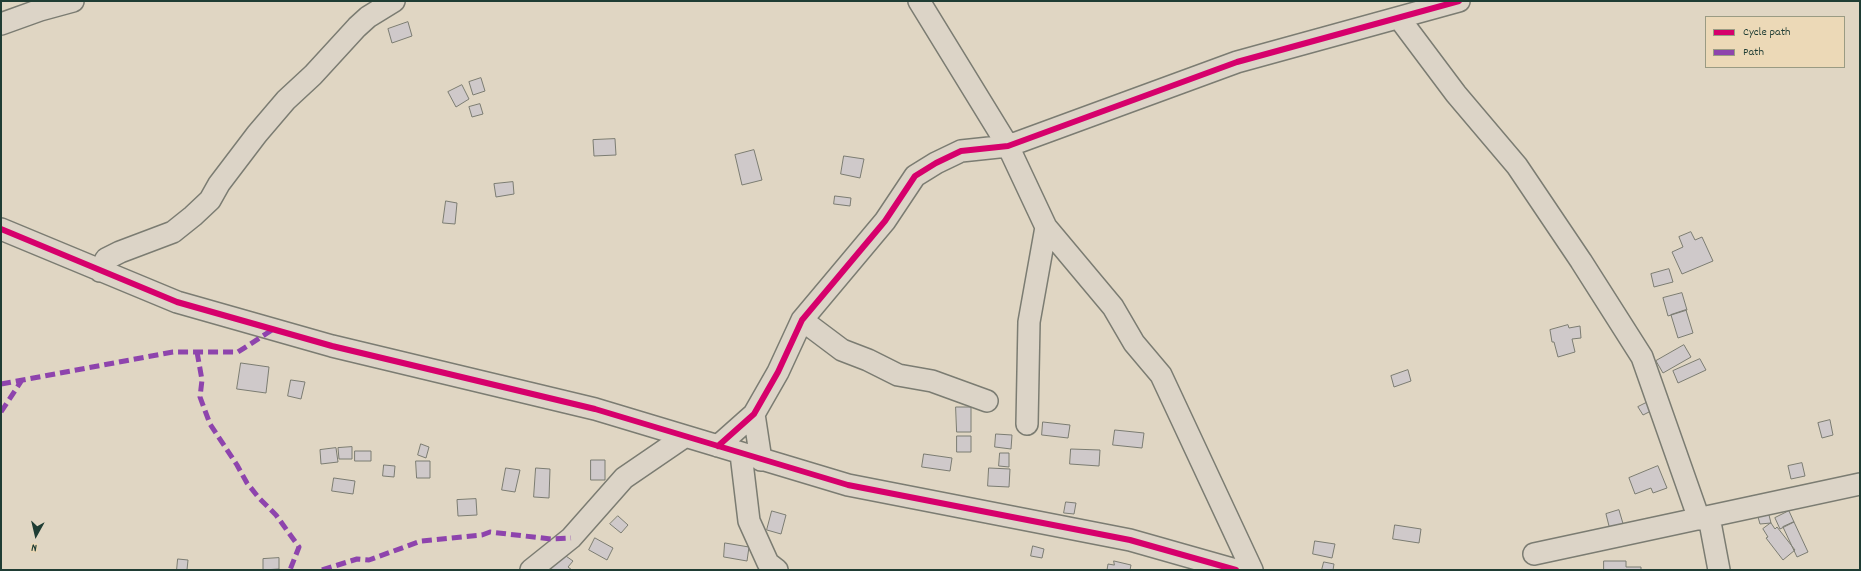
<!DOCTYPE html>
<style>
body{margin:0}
#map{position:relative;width:1861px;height:571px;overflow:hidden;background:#e0d6c3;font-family:Dekko,sans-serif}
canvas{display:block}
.frame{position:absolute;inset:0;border:2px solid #1f3d34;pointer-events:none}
.legend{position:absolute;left:1705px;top:16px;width:140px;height:52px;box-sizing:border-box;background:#ecd9b7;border:1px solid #9a9b83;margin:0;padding:5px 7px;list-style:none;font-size:12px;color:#1f3d34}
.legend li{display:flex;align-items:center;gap:8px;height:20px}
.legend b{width:20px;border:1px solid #9a9b83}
.north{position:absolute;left:16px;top:515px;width:40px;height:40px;-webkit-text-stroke:3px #ecd9b7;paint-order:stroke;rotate:188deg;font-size:11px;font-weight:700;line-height:16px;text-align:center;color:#1f3d34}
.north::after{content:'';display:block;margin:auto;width:14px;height:18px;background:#1f3d34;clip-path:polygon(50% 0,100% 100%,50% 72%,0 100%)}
</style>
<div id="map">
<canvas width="1861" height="571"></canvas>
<div class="frame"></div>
<ul class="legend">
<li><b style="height:5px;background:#d6006c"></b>Cycle path</li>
<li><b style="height:5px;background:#8e44ad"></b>Path</li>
</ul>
<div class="north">N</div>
</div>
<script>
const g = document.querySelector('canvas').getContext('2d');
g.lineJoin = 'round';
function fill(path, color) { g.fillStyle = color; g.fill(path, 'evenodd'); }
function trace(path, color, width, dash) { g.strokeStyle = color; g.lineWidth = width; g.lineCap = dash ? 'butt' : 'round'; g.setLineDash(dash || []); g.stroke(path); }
const building = new Path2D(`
 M408 22 412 36 392 43 388 29Z
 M481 78 485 91 473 95 469 82Z
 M462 85 469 99 456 107 448 92Z
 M480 104 483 114 472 117 469 107Z
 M615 139 616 155 594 156 593 140Z
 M754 150 762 180 742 185 735 155Z
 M844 156 864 159 860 178 841 174Z
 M513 182 514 194 496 197 494 184Z
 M835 196 851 198 850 206 834 204Z
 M446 201 457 203 455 224 443 223Z
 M1691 232 1695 240 1702 237 1713 261 1682 274 1672 252 1683 247 1679 237Z
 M1669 269 1673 282 1654 287 1651 274Z
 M1682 293 1687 310 1668 316 1663 298Z
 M1686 310 1693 333 1678 338 1671 315Z
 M1568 325 1569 328 1580 326 1581 338 1572 339 1575 352 1558 357 1554 342H1552L1550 330Z
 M1684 345 1691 357 1663 373 1656 361Z
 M1700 359 1706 370 1678 383 1673 371Z
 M241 363 269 367 266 393 237 389Z
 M1408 370 1411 381 1394 387 1391 376Z
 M291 380 305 382 301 399 288 396Z
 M1646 403 1651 411 1643 415 1638 407Z
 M956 407H971V432H957Z
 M1830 420 1833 435 1822 438 1818 423Z
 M1043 422 1070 425 1068 438 1042 435Z
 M1115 430 1144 433 1142 448 1113 445Z
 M996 434 1012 435 1011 449 995 447Z
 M957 436H971V452H957Z
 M421 444 429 447 426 458 418 455Z
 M352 447V459H339L338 448Z
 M336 448 338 462 321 464 320 450Z
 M1071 449 1100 450 1099 466 1070 464Z
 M355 451H371V461H355Z
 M1000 453H1009V467L999 466Z
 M924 454 952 458 950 471 922 467Z
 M591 460H605V480H591Z
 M416 461H430V478H417Z
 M1802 463 1805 476 1791 479 1788 466Z
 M384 465 395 466 394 477 383 476Z
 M1658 466 1667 488 1653 493 1651 488 1635 494 1629 478Z
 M506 468 520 470 515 492 502 490Z
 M536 468 550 469 549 498 534 497Z
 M989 468 1010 469 1009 487 988 486Z
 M334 478 355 481 353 494 332 491Z
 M476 499 477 515 458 516 457 500Z
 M1066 502 1076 503 1074 514 1064 513Z
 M1619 510 1624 527 1610 530 1606 514Z
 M772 511 786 515 781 534 767 530Z
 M1789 511 1794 522 1780 529 1775 518Z
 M1769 515 1771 523 1760 524 1758 517Z
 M618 516 628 525 621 533 610 524Z
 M1794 522 1808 552 1797 557 1783 527Z
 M1771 523 1775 529 1777 527 1795 550 1783 560 1766 538 1768 537 1763 529Z
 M1395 525 1421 529 1419 543 1393 539Z
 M595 538 613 548 607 560 589 550Z
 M1315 541 1335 544 1332 558 1313 554Z
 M725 543 749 547 747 561 724 557Z
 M1033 546 1044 549 1042 558 1031 556Z
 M563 554 573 561 568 567 572 570H552L551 569Z
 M279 558V569L263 570V559Z
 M178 559 188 560 187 570H177Z
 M1114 561 1131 565 1130 570H1132H1107L1108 564 1114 565Z
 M1604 561H1626V567H1641V570H1604Z
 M1324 562 1334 564 1333 570H1322Z`);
fill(building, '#cfc9ca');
trace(building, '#7b7c72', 1);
const minor = new Path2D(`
 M919 1 1008 146 1046 227 1113 307 1134 343 1161 375 1252 570
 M1399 18 1456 94 1517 166 1581 261 1642 357 1699 519
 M1 24 40 10 73 1
 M1 229 177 302 332 346 595 409 848 485 1130 540 1236 570
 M100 271 106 259 120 252 173 232 193 216 210 200 219 184 257 134 286 100 313 75 357 27 368 17 394 1
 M802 320 842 350 868 360 898 375 932 381 987 401
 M754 414 761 460
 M1027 424 1029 322 1046 227
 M718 446 754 414 778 372 802 320 885 221 915 176 936 163 961 151 1008 146 1237 62 1459 1
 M741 454 749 521 768 563 777 570
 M1709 517 1719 570
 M1534 554 1860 484
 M531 570 571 538 624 478 684 437`);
trace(minor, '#7b7c72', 24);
trace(minor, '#dcd4c7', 21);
trace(new Path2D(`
 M197 352 202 380 200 397 210 424 237 465 247 483 259 498 276 515 299 547 290 570
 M1 384 173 352H238L272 330
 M1 412 22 380
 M322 570 357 559 369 560 421 541 482 535 490 532 551 539 571 538`), '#8e44ad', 5, [10, 5]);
trace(new Path2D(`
 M1 229 177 302 332 346 595 409 848 485 1130 540 1236 570
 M718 446 754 414 778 372 802 320 885 221 915 176 936 163 961 151 1008 146 1237 62 1459 1`), '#d6006c', 6);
</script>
